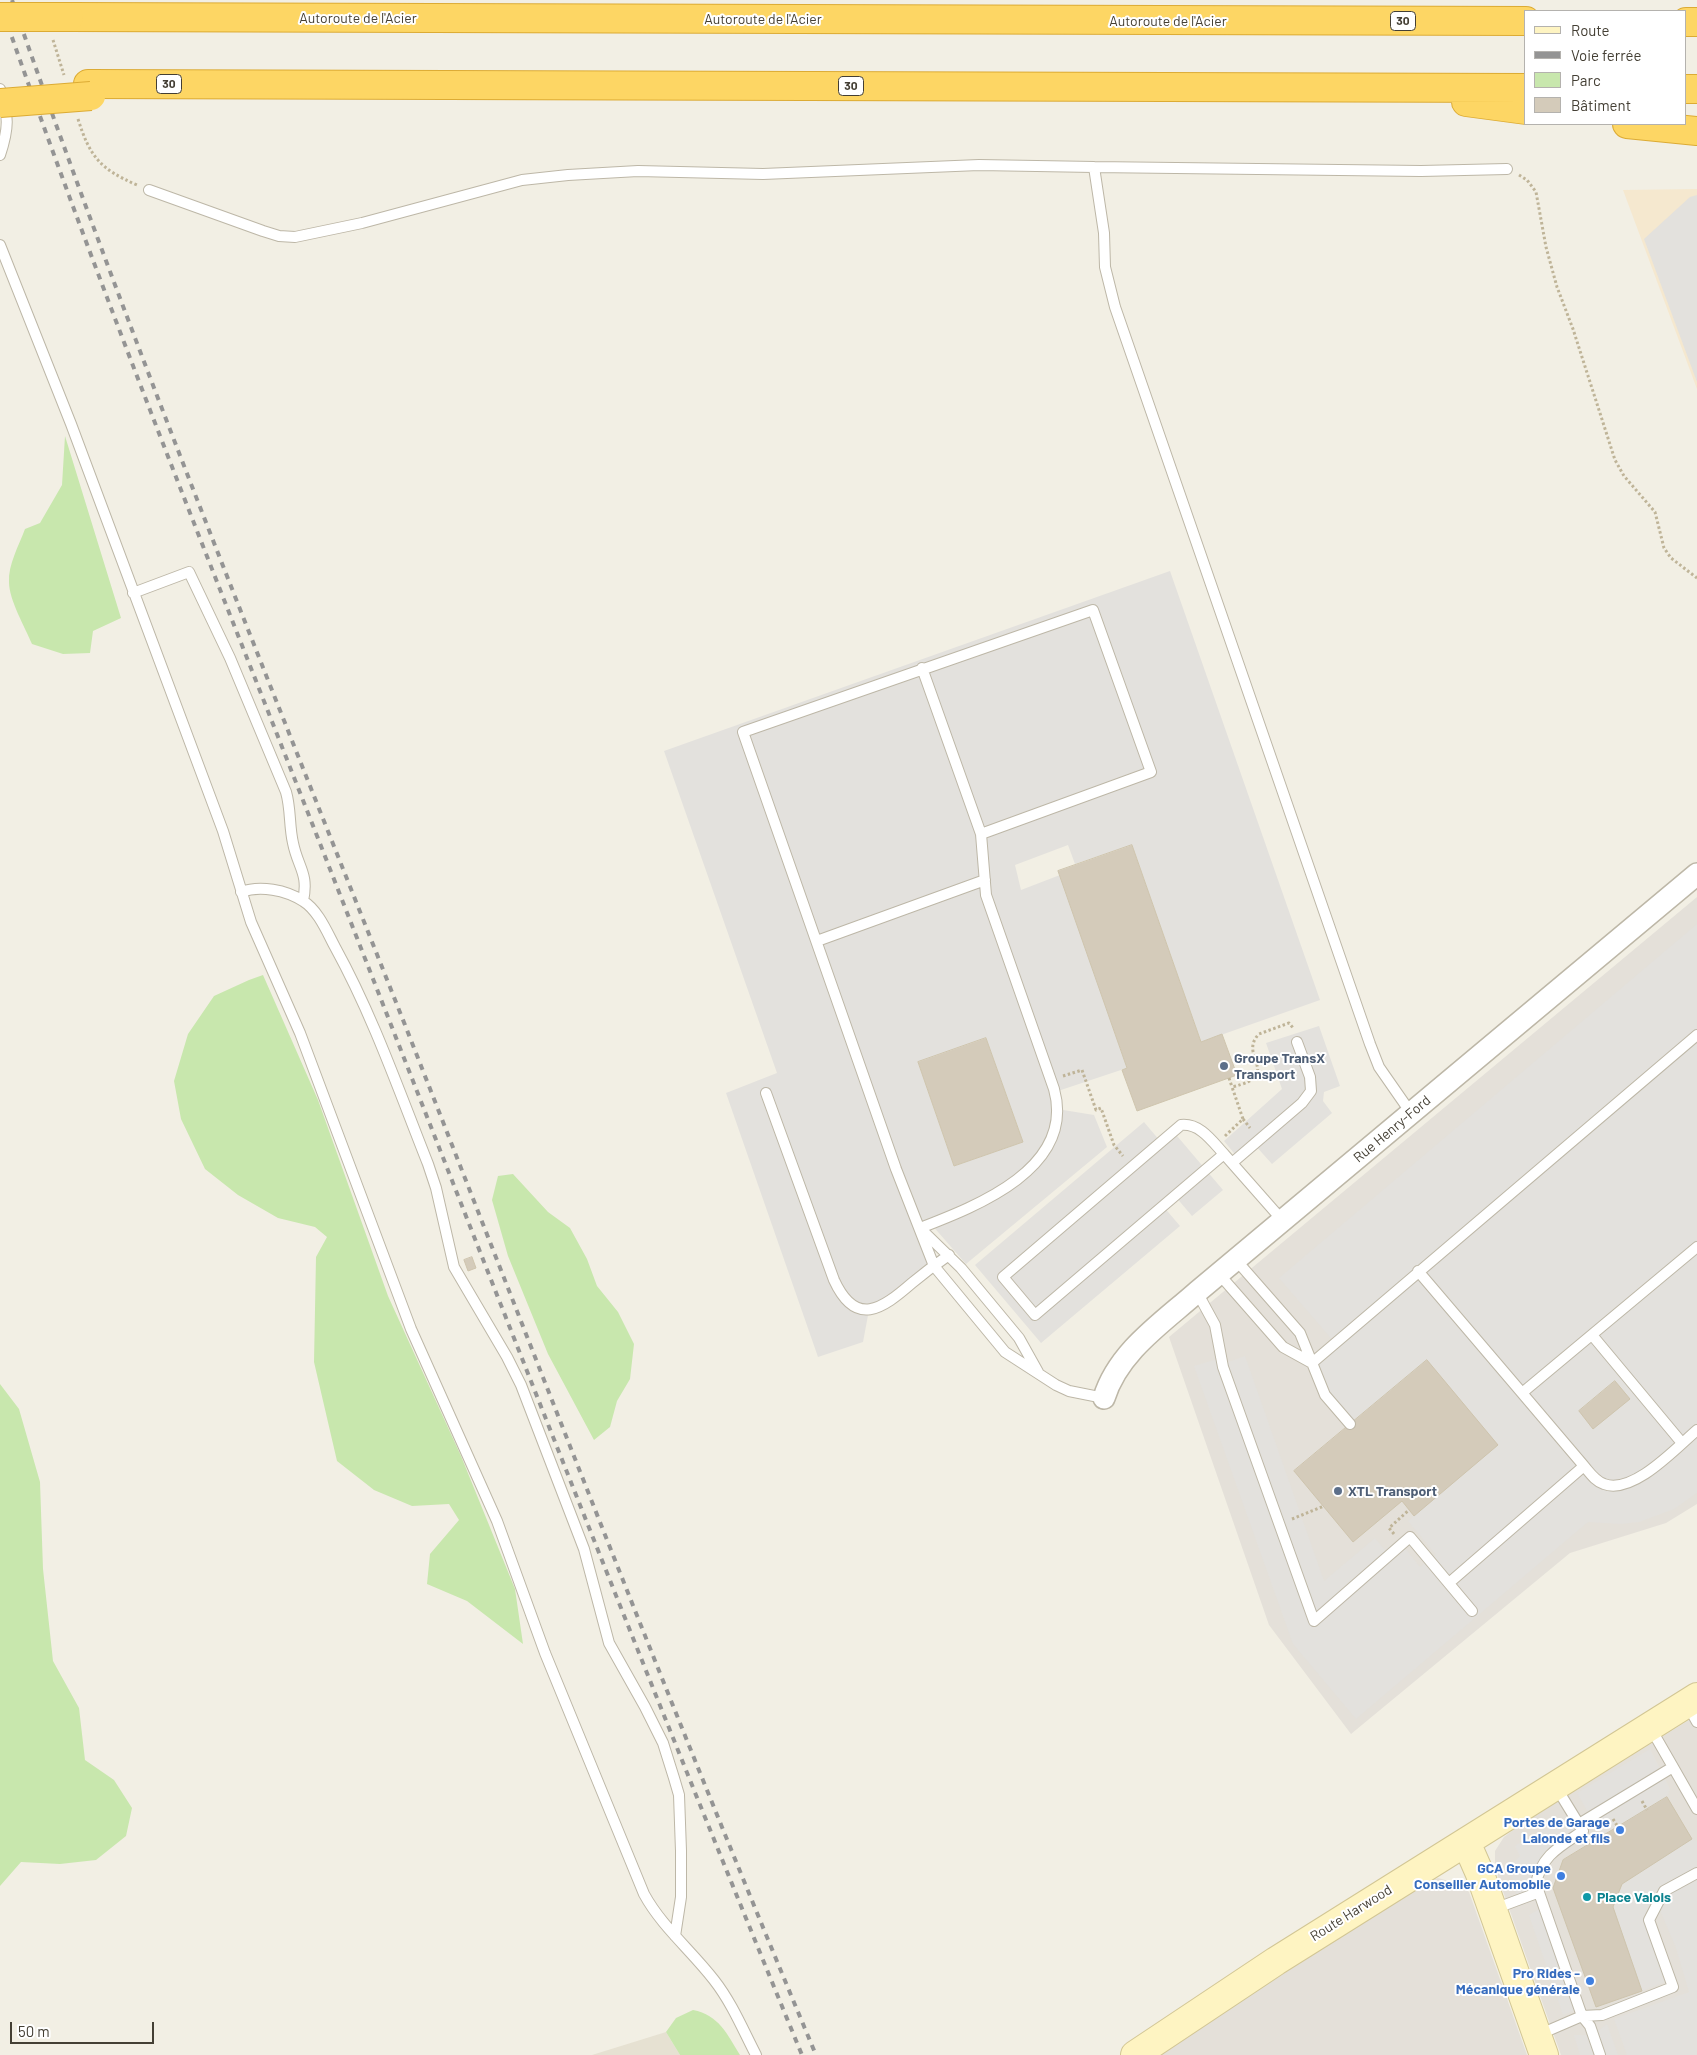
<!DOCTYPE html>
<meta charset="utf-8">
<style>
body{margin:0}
#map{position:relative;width:1697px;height:2055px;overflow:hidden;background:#f2efe4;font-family:Barlow,sans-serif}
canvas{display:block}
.legend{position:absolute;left:1524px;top:10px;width:162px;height:115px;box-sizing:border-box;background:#fff;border:1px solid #b4b2ae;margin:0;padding:6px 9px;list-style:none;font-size:15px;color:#443f34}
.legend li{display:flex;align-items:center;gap:10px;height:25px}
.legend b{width:25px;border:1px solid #b4b2ae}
.scale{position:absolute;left:10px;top:2022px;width:144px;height:22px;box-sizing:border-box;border:2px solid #443f34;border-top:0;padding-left:6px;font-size:15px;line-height:18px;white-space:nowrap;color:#443f34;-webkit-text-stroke:4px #fff;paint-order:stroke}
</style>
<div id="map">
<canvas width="1697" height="2055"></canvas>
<ul class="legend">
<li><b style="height:6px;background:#fef4c2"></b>Route</li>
<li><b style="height:6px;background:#949494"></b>Voie ferrée</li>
<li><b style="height:14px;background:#c8e7ad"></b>Parc</li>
<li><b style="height:14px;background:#d4cbba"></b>Bâtiment</li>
</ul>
<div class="scale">50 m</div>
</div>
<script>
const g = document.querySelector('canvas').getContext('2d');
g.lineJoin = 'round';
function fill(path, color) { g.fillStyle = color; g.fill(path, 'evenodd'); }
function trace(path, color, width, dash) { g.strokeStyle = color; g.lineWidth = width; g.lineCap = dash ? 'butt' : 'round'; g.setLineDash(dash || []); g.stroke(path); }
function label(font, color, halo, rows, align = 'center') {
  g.font = font + ' Barlow,sans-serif'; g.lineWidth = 4; g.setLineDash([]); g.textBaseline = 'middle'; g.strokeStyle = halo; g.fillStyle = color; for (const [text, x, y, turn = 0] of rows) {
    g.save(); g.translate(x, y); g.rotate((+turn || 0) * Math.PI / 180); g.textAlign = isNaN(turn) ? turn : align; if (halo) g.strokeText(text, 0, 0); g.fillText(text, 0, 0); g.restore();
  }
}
fill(new Path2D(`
 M666 2032 680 2055H592Z`), '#e6e1d2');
fill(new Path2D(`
 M1697 189V389L1623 190Z`), '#f5e8cf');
fill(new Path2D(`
 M1697 897V1504L1666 1523 1570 1553 1351 1734 1269 1625 1169 1337Z
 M1697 1715V2055H1561L1499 1880 1495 1865V1851L1504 1837 1517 1827Z
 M1438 1878 1460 1884 1469 1892 1527 2055H1161L1255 1992 1427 1882Z`), '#e4e0d9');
fill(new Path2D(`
 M65 436 121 618 93 631 90 653 63 654 32 644C25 627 9 600 9 582 8 565 19 545 25 529L40 523 62 485Z
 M263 975 318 1100 388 1296 461 1456 515 1589 523 1644 467 1601 427 1584 430 1554 459 1520 449 1504 412 1506 374 1490 337 1461 314 1362 316 1257 327 1237 315 1227 278 1218 238 1195 205 1169 181 1119 174 1081 188 1034 214 996 249 980Z
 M513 1174 548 1212 570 1228 587 1259 597 1286 618 1312 634 1344 630 1379 617 1401 610 1427 594 1440 548 1354 508 1256 492 1200 498 1176Z
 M0 1384 19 1409 40 1482 43 1569 53 1661 79 1708 85 1760 114 1780 132 1808 126 1836 96 1860 60 1864 21 1862 0 1886Z
 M693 2010C719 2015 727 2034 740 2055H680L666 2032 676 2018Z`), '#c8e7ad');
fill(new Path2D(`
 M1697 195V382L1644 239 1690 197Z
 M1170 571 1320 1000 1201 1042 1132 845 1075 864 1068 845 1015 865 1021 890 1060 875 1127 1068 1055 1092 1057 1109 1094 1115 1107 1147 966 1264 931 1224 920 1228 934 1266 869 1310 863 1342 818 1357 726 1093 777 1073 664 751ZM986 1038 1023 1142 954 1166 918 1062Z
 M1697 924V1493L1674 1509 1639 1522 1620 1524 1588 1522 1356 1719 1293 1644 1194 1366 1221 1358 1223 1364 1245 1356 1324 1581 1375 1538 1389 1555 1402 1544 1420 1567 1436 1555 1408 1521 1498 1445 1427 1360 1350 1424 1325 1395 1312 1363 1335 1343 1279 1278ZM1615 1381 1630 1399 1593 1429 1579 1411Z
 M1319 1026 1340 1086 1324 1092 1323 1101 1332 1113 1272 1164 1254 1144 1238 1158 1224 1141 1282 1089 1266 1043Z
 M1144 1122 1160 1141 1172 1130 1223 1190 1192 1216 1175 1196 1163 1206 1180 1226 1041 1343 975 1265Z
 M1650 1749 1670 1789 1667 1797 1602 1837 1577 1793Z
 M1572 1813 1583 1831 1548 1855 1537 1893 1518 1900 1509 1867 1520 1856 1515 1846Z
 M1692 1839 1697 1841V2055H1627L1614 2019 1689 1992 1676 1948 1657 1903 1651 1913 1670 1980 1642 1991 1613 1907 1622 1884Z
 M1543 1907 1579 2008 1563 2015 1529 1915Z
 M1607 2024 1618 2055H1580L1574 2035H1593Z`), '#e3e1dd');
const building = new Path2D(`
 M1132 845 1201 1042 1222 1034 1237 1075 1137 1111 1122 1070 1127 1068 1058 871Z
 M986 1038 1023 1142 954 1166 918 1062Z
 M472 1257 476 1268 468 1271 464 1260Z
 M1427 1360 1498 1445 1414 1516 1402 1501 1353 1542 1294 1471Z
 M1615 1381 1630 1399 1593 1429 1579 1411Z
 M1667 1797 1692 1839 1622 1884 1613 1907 1642 1991 1596 2007 1553 1888 1563 1860Z`);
fill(building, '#d4cbba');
trace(building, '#cec4ad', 1);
const lane = new Path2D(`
 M0 89C9 116 9 128 0 155
 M149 190 263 231 279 236 295 237 362 223 522 180 568 175 638 171 763 174 979 165 1094 167
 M0 245 71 424 223 831 251 922 300 1033 411 1329 497 1521 545 1653 644 1894C662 1927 691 1950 714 1980 732 2003 743 2030 756 2055
 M133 593 189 572 230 658 286 792C291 809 289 826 293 843 298 868 309 873 303 901
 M922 668 981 834 1151 772 1093 610 743 732 896 1169 934 1266 1005 1352 1056 1385 1069 1391 1104 1398
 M241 892C260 885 286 890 303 901 318 910 327 932 335 947 373 1016 399 1091 428 1164L436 1188 454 1267 507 1357 521 1385 584 1549 609 1643 645 1707 663 1743 674 1778 679 1795 681 1851V1897L675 1936
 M817 941 985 880
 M766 1093 834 1280C856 1328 882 1309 912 1283 924 1273 936 1264 949 1255
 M1411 1113 1379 1067 1370 1044 1115 307 1105 267 1104 233 1094 167 1421 171 1507 169
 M1224 1154 1035 1315 1003 1277 1181 1125C1200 1123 1212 1141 1224 1154L1283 1221
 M1232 1163 1302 1103 1311 1091 1310 1077 1297 1042
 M920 1228C977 1206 1076 1168 1054 1089L986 895 981 834
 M923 1231 961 1268 1019 1338 1038 1372
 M1236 1260 1300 1333 1325 1395 1350 1424
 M1418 1271 1522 1393 1697 1247
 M1219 1274 1283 1347 1312 1363
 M1197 1292 1215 1325 1223 1367 1314 1621 1410 1537 1472 1611
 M1592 1335 1682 1443
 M1312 1363 1697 1035
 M1584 1466C1590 1473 1595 1481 1604 1484 1633 1495 1676 1448 1697 1430
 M1449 1583 1584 1466 1522 1393
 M1687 1704 1697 1722
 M1673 1767 1697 1809
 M1579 1824 1673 1767 1650 1727
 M1494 1909 1537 1893
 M1582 2016 1602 2015 1673 1987 1649 1920 1664 1891 1697 1873
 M1582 2016 1590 2026 1600 2055
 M1538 2035 1582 2016 1536 1884C1541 1855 1561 1846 1583 1831L1556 1787`);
const street = new Path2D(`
 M1104 1398C1118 1352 1162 1323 1197 1292L1697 874`);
const secondary = new Path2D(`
 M1466 1842 1480 1874 1544 2055
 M1135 2055 1276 1961 1697 1697`);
const highway = new Path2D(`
 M69 17 1526 21
 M1686 22H1697
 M88 84 1526 88
 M1686 89H1697
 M1466 102 1526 110
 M1627 124 1697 131`);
trace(lane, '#bdb7a7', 12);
trace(street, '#bdb7a7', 24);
trace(secondary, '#d2c694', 30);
trace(highway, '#dcab34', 30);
trace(new Path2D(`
 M53 40 64 75
 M78 119C90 157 100 169 137 185
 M1519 175 1527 180 1536 192 1546 247 1557 287 1573 329 1615 460 1624 476 1655 512 1664 548 1671 558 1697 578
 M1063 1076 1082 1070 1096 1110 1101 1108 1114 1145 1123 1156
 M1229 1078 1232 1087
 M1243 1119 1250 1128
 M1225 1136 1243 1119 1232 1087C1284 1075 1237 1056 1259 1034L1289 1023 1294 1029
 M1292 1519 1324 1506
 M1394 1534 1389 1528 1409 1510
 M1642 1801 1647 1810
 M1613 1819 1618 1827`), '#bfb498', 3, [2.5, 2.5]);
trace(lane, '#fff', 10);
trace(street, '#fff', 21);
trace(secondary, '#fef4c2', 28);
trace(highway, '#fdd664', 28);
trace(new Path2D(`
 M12 0C132 346 270 684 405 1025 540 1369 673 1714 816 2055
 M0 3C98 286 210 563 319 841 478 1247 636 1652 802 2055`), '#949494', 4, [6, 6]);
const highwayBridge = new Path2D(`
 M0 17H69
 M0 103 91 96`);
trace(highwayBridge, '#dcab34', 30, []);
trace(highwayBridge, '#fdd664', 28);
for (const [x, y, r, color] of [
 [1224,1066,5,"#5c6f8a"],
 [1338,1491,5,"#5c6f8a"],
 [1620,1830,5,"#3f7fe0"],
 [1561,1876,5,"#3f7fe0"],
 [1587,1897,5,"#0f9aa8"],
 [1590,1981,5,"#3f7fe0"]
]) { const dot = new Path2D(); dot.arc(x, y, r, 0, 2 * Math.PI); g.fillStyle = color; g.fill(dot); trace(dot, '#fff', 2); }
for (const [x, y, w] of [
 [1403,21,25],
 [169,84,25],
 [851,86,25]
]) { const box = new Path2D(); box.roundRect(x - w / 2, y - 9.5, w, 19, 4); g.fillStyle = '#fff'; g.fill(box); trace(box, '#443f34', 1); }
label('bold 12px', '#443f34', null, [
 ["30",1403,21],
 ["30",169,84],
 ["30",851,86]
]);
label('14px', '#443f34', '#fff', [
 ["Autoroute de l'Acier",358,18],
 ["Autoroute de l'Acier",763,19],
 ["Autoroute de l'Acier",1168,21],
 ["Rue Henry-Ford",1392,1129,-40],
 ["Route Harwood",1351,1913,-32]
]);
label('bold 14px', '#4e5e75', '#fff', [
 ["Groupe TransX",1234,1058],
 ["Transport",1234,1074],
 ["XTL Transport",1348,1491]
], 'left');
label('bold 14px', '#366cbe', '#fff', [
 ["Portes de Garage",1610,1822],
 ["Lalonde et fils",1610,1838],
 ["GCA Groupe",1551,1868],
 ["Conseiller Automobile",1551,1884],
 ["Pro Rides -",1580,1973],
 ["Mécanique générale",1580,1989]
], 'right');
label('bold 14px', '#0d838f', '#fff', [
 ["Place Valois",1597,1897]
], 'left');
</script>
